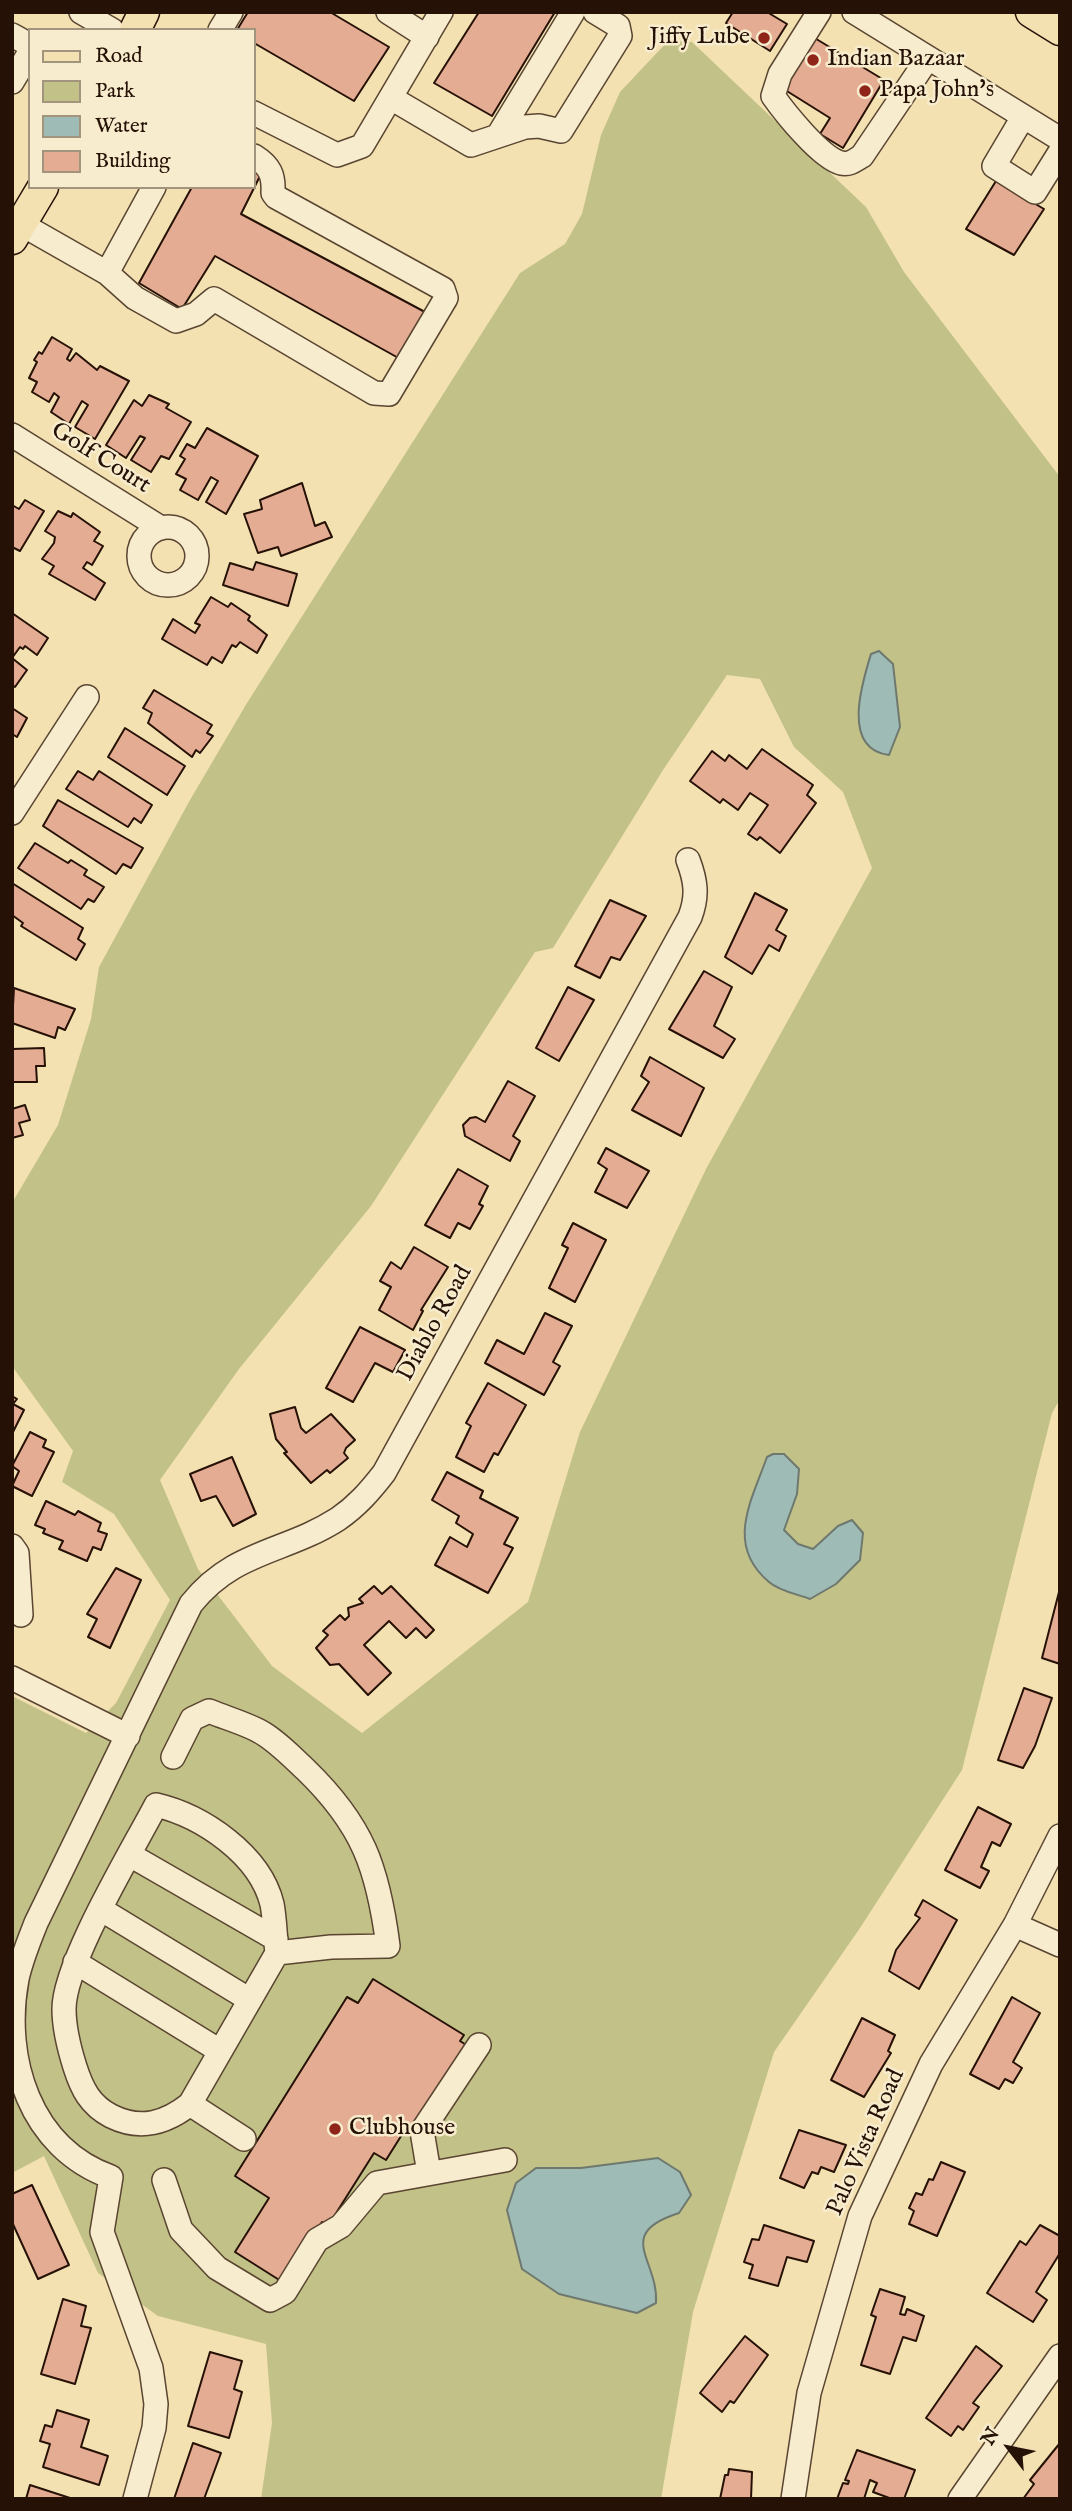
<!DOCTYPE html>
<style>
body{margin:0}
#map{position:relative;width:1072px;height:2511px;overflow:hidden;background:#f3e1b2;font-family:"IM FELL English",serif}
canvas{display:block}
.frame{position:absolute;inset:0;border:14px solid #261106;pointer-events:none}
.legend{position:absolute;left:28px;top:28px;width:228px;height:161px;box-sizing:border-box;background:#f7eccd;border:2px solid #a3947d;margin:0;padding:9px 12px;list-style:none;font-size:21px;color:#261106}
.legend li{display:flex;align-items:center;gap:14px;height:35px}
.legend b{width:35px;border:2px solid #a3947d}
.north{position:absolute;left:974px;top:2413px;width:70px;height:70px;-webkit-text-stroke:5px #f7eccd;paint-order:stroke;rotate:302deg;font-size:19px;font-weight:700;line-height:28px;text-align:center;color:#261106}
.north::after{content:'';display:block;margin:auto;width:24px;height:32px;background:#261106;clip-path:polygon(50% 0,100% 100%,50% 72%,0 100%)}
</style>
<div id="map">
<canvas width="1072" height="2511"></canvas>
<div class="frame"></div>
<ul class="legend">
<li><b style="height:9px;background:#f3e1b2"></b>Road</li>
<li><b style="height:19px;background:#c2c187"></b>Park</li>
<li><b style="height:19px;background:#9ebcb5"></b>Water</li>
<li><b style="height:19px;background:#e4ac92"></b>Building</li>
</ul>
<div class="north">N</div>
</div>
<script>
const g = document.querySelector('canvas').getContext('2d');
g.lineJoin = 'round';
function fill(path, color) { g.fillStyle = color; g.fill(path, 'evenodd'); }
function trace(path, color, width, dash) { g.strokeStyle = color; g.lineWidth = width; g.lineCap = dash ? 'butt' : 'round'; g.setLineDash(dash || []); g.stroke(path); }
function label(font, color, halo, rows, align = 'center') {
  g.font = font + ' "IM FELL English",serif'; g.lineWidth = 5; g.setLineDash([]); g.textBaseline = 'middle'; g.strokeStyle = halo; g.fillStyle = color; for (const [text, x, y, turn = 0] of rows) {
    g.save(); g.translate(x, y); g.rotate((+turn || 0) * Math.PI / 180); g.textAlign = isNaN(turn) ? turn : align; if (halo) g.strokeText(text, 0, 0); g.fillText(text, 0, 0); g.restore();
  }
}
fill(new Path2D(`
 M669 40 692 42 866 207 904 272 1060 477V1399L1052 1413 962 1770 860 1928 774 2052 693 2312 661 2499H261L272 2423 266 2344 158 2316 98 2273 44 2156 12 2173V1696L86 1733 116 1703 170 1600 114 1514 62 1482 73 1451 12 1366V1203L58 1125 91 1019 99 967 190 800 247 703 520 273 565 244 582 214 601 135 620 92ZM727 675 760 679 794 747 843 792 872 868 706 1169 580 1432 528 1602 362 1733 272 1666 198 1569 160 1480 239 1369 371 1206 535 952 553 948 663 770Z`), '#c2c187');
const water = new Path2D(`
 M879 651 893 664 900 727 889 755C841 749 862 683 871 654Z
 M773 1454H784L799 1469 797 1494 784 1530 798 1544 813 1549 838 1526 852 1520 863 1533 860 1560 836 1584 810 1599C797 1594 779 1591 769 1582 725 1545 751 1502 767 1457Z
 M658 2158 680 2172 691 2195 679 2213C613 2234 659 2260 656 2303L637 2313 559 2294 522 2269 507 2210 516 2183 536 2168H581Z`);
fill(water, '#9ebcb5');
trace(water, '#6e786f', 2);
const building = new Path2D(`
 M248 12H330L389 47 354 101 254 43V30H237Z
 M479 12H555L492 116 434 83Z
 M733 12H767L787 24 770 51 726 23Z
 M813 37 884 80 843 148 820 134 830 118 782 88Z
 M254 164 263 170 241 214 425 312 402 360 215 256 182 309 139 283 192 187H254Z
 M996 181 1044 209 1014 255 966 229Z
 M52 337 72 349 67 359 70 361 76 353 97 370 100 366 129 381 95 439 75 427 88 405 82 401 69 424 51 412 59 397 54 393 49 402 32 392 37 382 29 378 37 362 34 360 39 352 42 354Z
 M149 395 169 404 166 408 191 422 169 459 161 456 151 472 131 460 145 438 140 436 126 458 106 445 134 400 142 406Z
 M207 428 258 456 226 514 206 502 218 481 211 477 198 500 180 490 186 479 176 474 185 459 180 456 187 444 195 448Z
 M302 483 315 526 325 522 332 537 281 556 278 547 258 553 244 514 262 509 260 500Z
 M25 500 44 511 20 551 12 547V505L19 509Z
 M58 511 71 517 73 513 100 532 94 541 103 546 92 565 87 562 83 568 105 583 95 600 49 574 54 566 42 559 54 543 55 537 45 531Z
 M256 562 297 574 288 606 223 585 230 563 253 570Z
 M211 597 228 607 231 603 250 616 248 620 267 635 257 653 240 642 236 647 232 645 222 663 212 657 207 665 162 639 173 619 195 633 200 625 195 623Z
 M12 613 48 638 37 655 25 646 23 649 20 647 12 658Z
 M12 658 27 670 15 687 12 685Z
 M154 690 212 725 207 733 213 736 200 753 196 750 192 757 148 723 152 713 143 708Z
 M12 708 27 718 17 737 12 734Z
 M125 728 185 766 167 795 108 757Z
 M762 749 813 785 807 795 816 803 780 853 760 837 757 840 748 834 768 805 750 793 738 810 723 799 720 803 690 781 712 751 725 761 729 755 747 769Z
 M78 771 93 780 99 771 152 805 141 823 134 818 128 827 66 789Z
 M58 800 143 848 131 868 123 864 116 874 43 826Z
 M35 843 68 863 71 860 87 870 84 875 104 887 94 902 88 899 81 909 18 868Z
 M12 883 83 928 78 939 85 944 76 960 21 926 23 923 12 915Z
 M755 893 787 910 776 930 786 936 779 951 769 945 752 974 725 957Z
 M610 900 646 916 620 960 611 957 600 978 575 966Z
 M704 971 732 987 714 1026 735 1039 723 1058 669 1029Z
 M568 987 594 1000 559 1061 536 1048Z
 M14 988 75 1009 65 1030 58 1027 55 1038 12 1023Z
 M44 1048 45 1066H36L37 1082H12V1049Z
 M650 1057 704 1088 681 1136 632 1110 649 1082 641 1076Z
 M508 1081 535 1096 513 1136 520 1141 510 1161 465 1136 463 1125 470 1118 476 1117 485 1122Z
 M25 1105 30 1120 19 1123 23 1135 12 1138V1109Z
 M606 1148 649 1171 627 1208 595 1192 607 1169 598 1163Z
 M458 1169 488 1186 479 1204 483 1206 470 1229 458 1223 450 1238 425 1225Z
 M573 1223 606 1240 575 1302 549 1288 568 1248 562 1245Z
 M414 1247 448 1267 421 1310 423 1311 413 1330 379 1310 391 1287 380 1281 391 1262 401 1269Z
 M545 1313 572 1326 553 1362 560 1366 544 1395 485 1363 497 1340 524 1354Z
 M360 1327 405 1350 393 1372 375 1363 353 1402 326 1388Z
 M488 1383 526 1405 498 1455 494 1453 484 1472 456 1457 471 1426 466 1423Z
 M12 1396 17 1399 13 1404 24 1410 12 1434Z
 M295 1407 301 1428 306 1433 331 1414 355 1440 346 1448 344 1453 348 1458 330 1473 327 1470 311 1483 284 1453 287 1452 276 1439 270 1414Z
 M30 1432 46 1440 43 1447 54 1452 32 1496 12 1486 19 1471 12 1466Z
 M232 1457 256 1514 233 1526 216 1496 201 1501 190 1474Z
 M447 1472 483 1491 480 1498 518 1518 504 1544 513 1548 488 1593 435 1565 450 1537 467 1547 473 1534 456 1523 459 1516 432 1500Z
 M46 1501 75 1515 78 1511 101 1523 98 1531 107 1534 101 1550 93 1547 87 1561 59 1549 63 1541 43 1533 45 1529 35 1525Z
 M116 1568 141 1580 110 1648 88 1637 97 1619 87 1614Z
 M374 1586 382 1594 391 1586 434 1630 426 1638 416 1628 406 1638 389 1621 364 1645 391 1673 368 1695 339 1664 330 1665 316 1648 328 1635 323 1631 340 1615 345 1620 349 1616 348 1608 363 1603 359 1599Z
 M1059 1592H1060V1664L1042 1658Z
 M1024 1688 1052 1698 1035 1746 1023 1768 998 1760Z
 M978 1807 1011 1824 1000 1846 992 1842 981 1867 989 1871 980 1888 945 1870Z
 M923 1900 957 1920 919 1989 889 1971 896 1950 920 1918 915 1915Z
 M373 1979 464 2035 460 2041 471 2048 418 2132 408 2125 386 2160 374 2153 328 2226 322 2222 284 2283 235 2252 269 2198 235 2176 347 1997 358 2003Z
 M1012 1997 1040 2013 1013 2062 1022 2068 1013 2083 1005 2079 999 2089 970 2074Z
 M862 2018 895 2035 888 2051 891 2053 864 2097 831 2080Z
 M799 2130 846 2145 834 2172 821 2167 818 2174 812 2172 804 2188 780 2178Z
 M941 2162 965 2172 937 2236 909 2224 914 2211 909 2208 916 2193 922 2195 929 2179 933 2180Z
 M32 2185 69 2265 38 2279 12 2222V2194Z
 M764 2225 814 2241 807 2262 787 2257 778 2286 749 2278 753 2265 744 2262 752 2239 759 2240Z
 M1040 2225 1060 2236V2253L1036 2292 1047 2300 1033 2322 987 2293 1020 2241 1026 2245Z
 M880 2289 905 2297 900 2314 905 2315 907 2309 924 2316 916 2341 903 2337 890 2374 861 2365 876 2317 871 2315Z
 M63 2299 86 2306 81 2326 91 2328 75 2384 41 2374Z
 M745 2336 768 2355 734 2403 730 2401 722 2412 700 2393Z
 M976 2346 1002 2366 973 2403 979 2407 963 2430 958 2426 951 2436 926 2418Z
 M210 2352 242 2361 234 2389 242 2392 229 2438 188 2426Z
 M57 2410 89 2420 81 2447 108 2456 99 2485 43 2467 50 2444 40 2441 45 2425 52 2427Z
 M193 2443 221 2453 204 2499H174Z
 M1060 2443V2499H1023L1034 2484 1030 2480Z
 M857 2450 915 2470 904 2499H892L873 2492 877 2483 870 2480 864 2499H837L843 2483 848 2484 849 2481 845 2480Z
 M729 2469 752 2472 751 2499H720L725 2475H728Z
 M30 2485 70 2498 69 2499H26Z`);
fill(building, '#e4ac92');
trace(building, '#261106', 2);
const minor = new Path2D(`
 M81 12 112 30
 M388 12 427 37
 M819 12 780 74 773 96C785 113 821 158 841 163 850 165 855 160 862 156L928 58
 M854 12 1060 139
 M220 30 231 12
 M12 35 30 45
 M12 82 30 52
 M391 98 471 145 525 127 539 126 561 131 620 36 618 26 595 12
 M254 113 337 155 362 146 441 12
 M1023 117 994 166 1035 192 1060 152
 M499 134 573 12
 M21 224 107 273 154 187
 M107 273 135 298 176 321 196 314 214 299 374 393 389 394 446 298 443 289 276 197 273 193C274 175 270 166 254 156
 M12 435 161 528
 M139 556a29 29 0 1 1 58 0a29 29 0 1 1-58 0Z
 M12 813 87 697
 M12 1546 17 1553 21 1615
 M12 1678 128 1736
 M173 1757 192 1719 209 1711C226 1718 244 1723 259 1731 276 1740 292 1757 305 1769 363 1825 378 1868 388 1946L331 1947 277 1953 190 2104C166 2123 141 2131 111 2116 90 2105 82 2089 75 2067 69 2048 64 2029 64 2009 64 1963 132 1851 156 1805 203 1816 260 1855 272 1904 275 1919 275 1937 277 1953
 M130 1855 276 1939
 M102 1910 250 2000
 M1015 1925 1060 1945
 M75 1962 220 2051
 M190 2104 244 2139
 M429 2173 422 2131 479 2045
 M164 2180 181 2230 217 2268 270 2300 285 2292 317 2240 341 2226 377 2183 505 2160
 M135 2499 154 2428 156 2404 151 2368 102 2232 111 2177C30 2148 2 2059 17 1979 21 1960 29 1941 36 1923L191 1604C234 1550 285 1553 338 1519 357 1506 370 1491 384 1473L690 917C698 896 696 881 688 860
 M793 2499 809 2393 860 2216 931 2064 1015 1925 1060 1836
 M960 2499 1060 2356`);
const major = new Path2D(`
 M1031 12 1060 30
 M135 30 144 12
 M12 239 43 187`);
trace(minor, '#594531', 26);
trace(major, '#261106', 33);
trace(minor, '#f7eccd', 23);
trace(major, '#f3e1b2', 30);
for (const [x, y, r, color] of [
 [764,38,7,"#8f2418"],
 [813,60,7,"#8f2418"],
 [865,91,7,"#8f2418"],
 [335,2129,7,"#8f2418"]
]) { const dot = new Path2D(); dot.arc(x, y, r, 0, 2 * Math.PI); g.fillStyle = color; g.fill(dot); trace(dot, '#f7eccd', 2.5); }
label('24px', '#261106', '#f7eccd', [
 ["Jiffy Lube",750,38,"right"],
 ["Indian Bazaar",827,60],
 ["Papa John's",879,91],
 ["Clubhouse",349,2129]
], 'left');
label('24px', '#261106', '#f7eccd', [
 ["Golf Court",100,459,32],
 ["Diablo Road",436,1324,-61],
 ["Palo Vista Road",867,2143,-66]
]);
</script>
